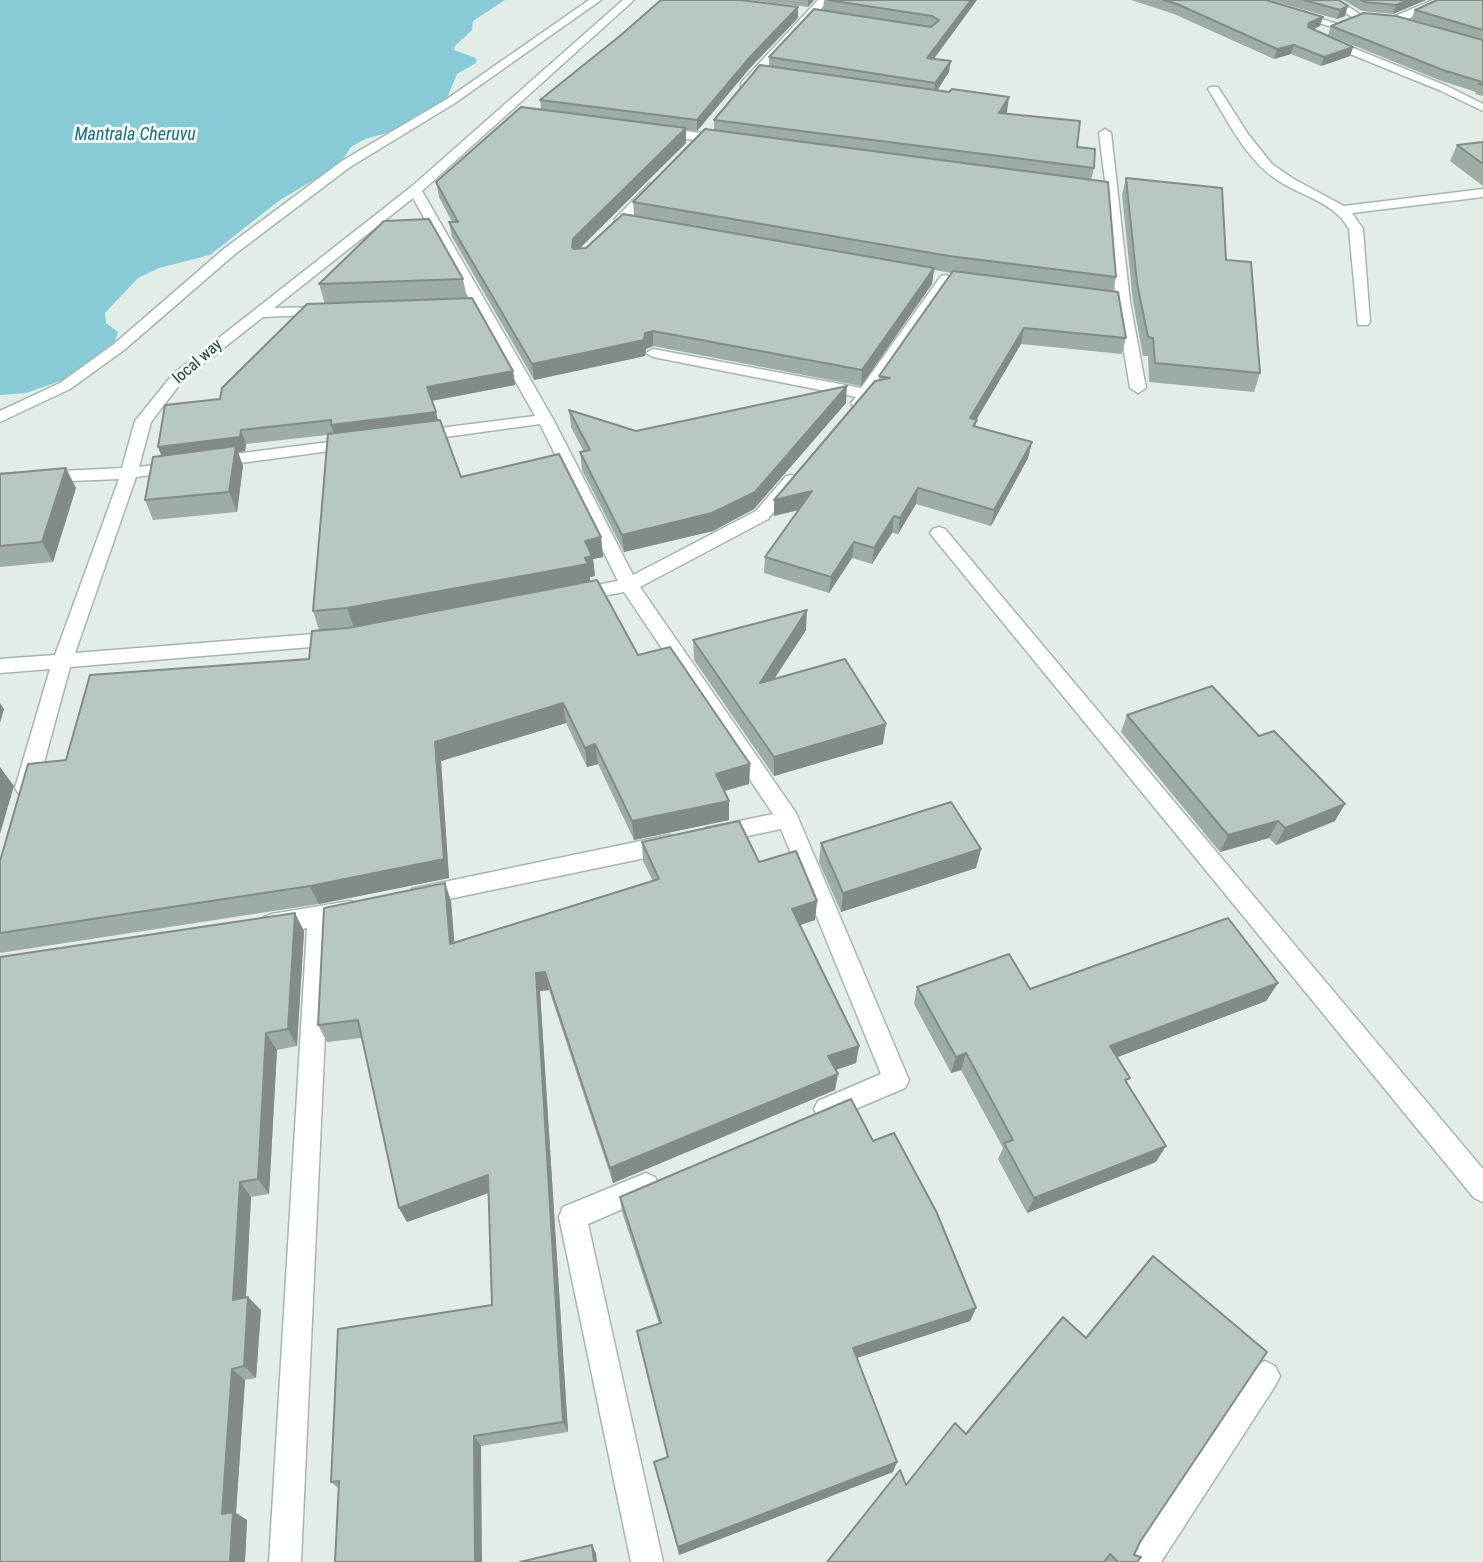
<!DOCTYPE html>
<style>
body{margin:0}
canvas{display:block;background:#e3ede8}
</style>
<canvas width="1483" height="1562"></canvas>
<script>
const g = document.querySelector('canvas').getContext('2d');
g.lineJoin = 'round';
function fill(path, color) { g.fillStyle = color; g.fill(path, 'evenodd'); }
function trace(path, color, width, dash) { g.strokeStyle = color; g.lineWidth = width; g.lineCap = dash ? 'butt' : 'round'; g.setLineDash(dash || []); g.stroke(path); }
function label(font, color, halo, rows, align = 'center') {
  g.font = font + ' "Roboto Condensed",sans-serif'; g.lineWidth = 6; g.setLineDash([]); g.textBaseline = 'middle'; g.strokeStyle = halo; g.fillStyle = color; for (const [text, x, y, turn = 0] of rows) {
    g.save(); g.translate(x, y); g.rotate((+turn || 0) * Math.PI / 180); g.textAlign = isNaN(turn) ? turn : align; if (halo) g.strokeText(text, 0, 0); g.fillText(text, 0, 0); g.restore();
  }
}
fill(new Path2D(`
 M0 0H505L473 21 472 30 455 46 454 50 476 58V63L457 74 447 98 422 117 398 130 365 139 351 147 339 165 280 200 210 255 159 268 138 278 105 313 106 323 118 332 115 341 66 379 26 393 0 395Z`), '#88cad5');
const minor = new Path2D(`
 M589 0H601L455 103 350 167 235 254 124 350 70 389 0 422V411L60 383 114 344 225 248 342 161 447 99Z
 M623 0H634L422 191 553 419 633 575 756 511 786 476 792 475 800 480 768 519 640 587 796 813 909 1080 905 1088 827 1121 818 1117 814 1109 818 1101 881 1074 781 829 714 843 706 840 703 834 706 828 773 814 624 592 574 601 568 599 565 595 568 591 574 589 618 581 540 424 416 441 408 436 416 431 535 416 413 198 274 308 327 307 334 311 332 314 263 317 183 380 151 422 139 467 176 462 184 467 176 472 136 477 75 653 340 632 347 634 349 639 347 644 70 667 37 788 33 794 26 796 19 794 15 788 50 669 0 673V659L55 655 119 479 0 484V474L122 468 135 421 173 374 411 187Z
 M818 0H829L749 87H741V83Z
 M1243 0H1259L1341 25 1332 27Z
 M1326 0H1338L1364 17 1355 19Z
 M1433 0H1447C1432 12 1386 31 1369 19L1374 16 1393 17Z
 M1323 39H1331L1447 86 1483 104V111L1439 90 1323 43Z
 M1210 87H1218L1248 134 1272 164 1292 178 1344 206 1483 189V197L1352 213 1363 229 1370 322 1368 325H1358L1349 229C1333 200 1298 196 1273 177 1244 156 1227 119 1208 89Z
 M660 128 726 136 732 140 726 144 656 135V129Z
 M1105 129 1111 133 1130 302 1146 388 1138 393 1130 388 1116 302 1107 196 1083 193 1077 189 1083 185 1106 188 1099 133Z
 M653 183 659 187 629 220 642 222V228L615 225V219L649 184Z
 M946 275 953 279 865 406H853L851 403 856 397 653 357 646 353 653 349 861 388 941 276Z
 M353 439 361 444 359 447 211 467 203 462 211 457Z
 M939 527 945 529 1483 1169V1202L1474 1198 933 537 930 533 933 529Z
 M669 835 677 838 680 844 677 850 669 853 420 905 412 903 409 896 412 889 420 887Z
 M350 901 358 904 361 911 358 918 330 924 301 1562H269L307 928 272 934 264 931 260 924 264 917 272 914Z
 M646 1173 655 1177 659 1186 655 1195 588 1224 663 1562H631L559 1217 563 1207Z
 M1265 1361 1275 1366 1280 1376 1275 1386 1161 1562H1126L1131 1551 1255 1366Z`);
trace(minor, '#a5b6af', 3);
fill(minor, '#fff');
fill(new Path2D(`
 M749 0H814L808 7Z
 M824 0H977L934 59 949 72 937 91 1007 112 1006 114 1077 147 1094 168 1091 180 1116 277 1113 291 1126 338 1122 354 1021 344 976 420V427L1032 442 1028 458 991 526 916 504 898 534 892 533 872 564 852 558 829 593 764 573 765 557 798 510 774 516 879 381V376L952 273 934 270 932 284 861 386 653 346 646 349 645 356 534 380 452 237 449 222H452L439 197 436 182 541 109 540 100 798 7V18L750 68 697 131 686 130V143L579 249 586 248 634 216 633 202 714 131V120L769 66V57L823 10Z
 M1131 0H1266L1320 26 1313 29 1353 47 1350 56 1321 66 1291 54 1274 59 1174 14Z
 M1269 0H1339L1345 16 1337 19Z
 M1343 0H1426L1393 14 1362 11Z
 M1483 0V96L1475 94 1476 92 1439 80 1328 35 1331 26 1472 37 1411 19 1415 10Z
 M1483 142V186L1450 161 1457 145Z
 M1126 178 1226 260 1260 373 1254 392 1149 382 1148 356H1143L1133 302 1122 195Z
 M463 279 467 298 513 371 515 385 432 401 438 420 461 477 601 537 603 557 593 559 595 576 590 577V581L638 655 750 764 749 784 724 791 729 801V820L634 840 598 764 587 767 566 723 441 761 449 878 319 904 0 953V861L66 760 309 659 319 630 313 611 327 435 246 444 245 451 238 452 243 466 237 512 153 520 145 500 161 455 158 447 220 399 325 304 319 284Z
 M846 403 754 509 713 531 624 552 582 470 580 452H584L571 427 569 410 636 431Z
 M0 474 76 488 53 562 0 567Z
 M806 630 775 678 883 744 774 776 694 660 693 640Z
 M1127 715 1335 821 1276 845 1269 838 1220 852 1121 732Z
 M642 842 759 862 817 901 815 920 800 925 859 1046 856 1063 836 1070 835 1090 613 1183 549 990 540 991 568 1432 481 1446 338 1488 331 1482 492 1305 489 1193 407 1222 399 1208 362 1038 327 1042 318 1025 445 883 451 901 454 942 653 881 643 861Z
 M821 843 981 849 976 868 841 912 819 862Z
 M304 931 297 1046 277 1050 269 1194 251 1197 246 1298 261 1310 256 1378 245 1380 236 1513 247 1520 245 1562H0Z
 M1278 983 1266 1001 1117 1057 1156 1162 1027 1213 998 1159 1003 1148 961 1070 951 1073 914 1004 917 987 1030 989Z
 M873 1141 976 1308 970 1321 857 1358 893 1472 679 1555 654 1462 667 1457 659 1324 622 1212 620 1197Z
 M966 1434 1140 1542 1134 1555 1137 1562H827L906 1485Z`), '#9eaca6');
fill(new Path2D(`
 M808 0H814L808 7Z
 M971 0H977L926 69 927 58Z
 M1408 0H1426L1393 14 1396 5Z
 M1348 6 1345 16 1337 19 1340 10Z
 M798 7V18L750 68 697 131V120L750 57Z
 M1323 17 1320 26 1306 33 1309 23Z
 M1294 45 1291 54 1274 59 1277 49Z
 M1353 47 1350 56 1321 66 1324 57Z
 M951 61 949 72 934 95 935 83Z
 M1009 97 1007 112 997 128 999 113Z
 M686 128V143L574 254 572 247 573 239Z
 M934 268 932 284 861 386 862 370Z
 M1024 328 1021 344 968 434 970 418Z
 M653 331V346L646 349 645 356 534 380 532 364Z
 M513 371 515 385 430 401 427 387Z
 M847 386 846 403 754 509 713 531 624 552 622 535Z
 M436 412 439 426 335 439 331 425Z
 M241 430 246 444 245 451 238 452 243 466 237 512 229 492 164 461 158 447Z
 M1032 442 1028 458 991 526 994 510Z
 M66 468 76 488 53 562 42 542Z
 M918 488 916 504 898 534 900 518Z
 M812 491 811 507 774 516V500Z
 M894 516 892 533 872 564 874 548Z
 M601 537 603 557 593 559 595 576 590 577V584L354 628 347 608Z
 M854 542 852 558 829 593 831 577Z
 M807 610 806 630 759 702 760 683Z
 M0 703 4 709 0 723Z
 M563 703 566 723 441 761 449 878 319 904 310 886 435 742Z
 M886 724 883 744 774 776V757Z
 M595 744 598 764 587 767 585 748Z
 M750 764 749 784 717 793 716 774Z
 M0 767 14 786 0 834Z
 M729 801V820L634 840 632 821Z
 M1345 804 1335 821 1276 845 1285 828Z
 M1278 821 1269 838 1220 852 1228 835Z
 M981 849 976 868 841 912 843 893Z
 M445 883 451 901 456 962 450 944Z
 M817 901 815 920 791 928 792 909Z
 M295 913 304 931 297 1046 288 1029Z
 M545 972 549 990 540 991 568 1432 563 1422 536 973Z
 M1278 983 1266 1001 1102 1063 1110 1046Z
 M266 1033 277 1050 269 1194 258 1179Z
 M859 1046 856 1063 826 1073 828 1056Z
 M966 1053 961 1070 951 1073 956 1057Z
 M838 1074 835 1090 613 1183 610 1168Z
 M1166 1146 1156 1162 1027 1213 1034 1198Z
 M488 1175 494 1191 407 1222 399 1208Z
 M240 1182 251 1197 245 1313 233 1300Z
 M248 1297 261 1310 256 1378 244 1366Z
 M976 1308 970 1321 850 1360 853 1348Z
 M232 1369 245 1380 236 1513 247 1520 245 1562H230L222 1514Z
 M474 1436 481 1446 482 1562H475Z
 M897 1462 893 1472 679 1555 678 1547Z
 M592 1545 596 1553 597 1562H594Z`), '#818c87');
const building = new Path2D(`
 M661 0H740L798 7 750 57 697 120 540 100 621 35Z
 M828 0H971L927 58 951 61 935 83 769 57 814 9 931 27 939 20 932 16Z
 M1163 0H1266L1323 17 1309 23 1308 27 1353 47 1324 57 1294 45 1277 49 1177 4Z
 M1304 0H1339L1348 6 1340 10Z
 M1361 0H1408L1396 5 1365 2Z
 M1437 0H1483V30L1415 10Z
 M1364 13 1396 16 1483 40V85L1479 84 1482 82 1443 70 1331 26Z
 M760 65 949 92 952 89 1009 97 999 113 1080 121 1077 147 1095 149 1094 168 714 120Z
 M521 107 686 128 573 239 572 247 574 249 586 248 623 214 934 268 862 370 653 331 645 333 644 340 532 364 449 222H458L436 182Z
 M705 129 1108 182 1116 277 949 256 633 202Z
 M1483 142V164L1457 145Z
 M1126 178 1222 188 1226 260 1251 262 1260 373 1155 363 1153 338 1148 337 1137 283Z
 M429 219 463 279 319 284 384 221Z
 M953 271 1118 292 1126 338 1024 328 970 418 977 420 973 426 1032 442 994 510 918 488 900 518 894 516 874 548 854 542 831 577 765 557 812 491 774 500 875 381 890 378 879 376Z
 M472 298 513 371 427 387 436 412 331 425V420L241 430 240 437 158 447 165 405 220 399 222 388 307 304Z
 M847 386 755 492 712 513 622 535 580 452 590 450 569 410 636 431Z
 M440 420 461 477 559 454 601 537 585 541 592 556 585 558 588 564 347 608 313 611 328 434Z
 M236 446 229 492 145 500 153 457Z
 M66 468 42 542 0 546V474Z
 M597 580 638 655 670 647 750 764 716 774 729 801 632 821 595 744 585 748 563 703 435 742 444 859 310 886 0 933V861L28 764 66 760 90 675 309 659 312 631 348 628Z
 M807 610 760 683 845 659 886 724 774 757 693 640Z
 M1212 686 1259 736 1274 731 1345 804 1285 828 1278 821 1228 835 1127 715Z
 M951 802 981 849 843 893 821 843Z
 M739 821 759 862 796 851 817 901 792 909 859 1046 828 1056 838 1074 610 1168 545 972 536 973 563 1422 474 1436 475 1562H335L339 1481 331 1482 338 1329 492 1305 488 1175 399 1208 358 1020 318 1025 324 908 445 883 450 944 659 879 642 842Z
 M295 913 288 1029 266 1033 258 1179 240 1182 233 1300 248 1297 244 1366 232 1369 222 1514 233 1512 230 1562H0V957Z
 M1228 918 1278 983 1110 1046 1130 1078 1125 1080 1166 1146 1034 1198 1004 1143 1013 1140 966 1053 956 1057 917 987 1009 954 1030 989Z
 M851 1099 873 1141 894 1133 936 1211 976 1308 853 1348 897 1462 678 1547 654 1462 668 1457 637 1331 661 1323 620 1197Z
 M1153 1256 1267 1352 1140 1542 1134 1555 1141 1557 1137 1562H1118L1110 1554 1104 1562H827L900 1470 906 1485 955 1423 966 1434 1063 1317 1086 1338Z
 M592 1545 594 1562H520Z`);
fill(building, '#b8c8c1');
trace(building, '#818c87', 2);
label('16px', '#214037', '#f3f9f6', [
 ["local way",198,362,-41]
]);
label('italic 18px', '#186e7f', '#f3f9f6', [
 ["Mantrala Cheruvu",135,135]
]);
</script>
